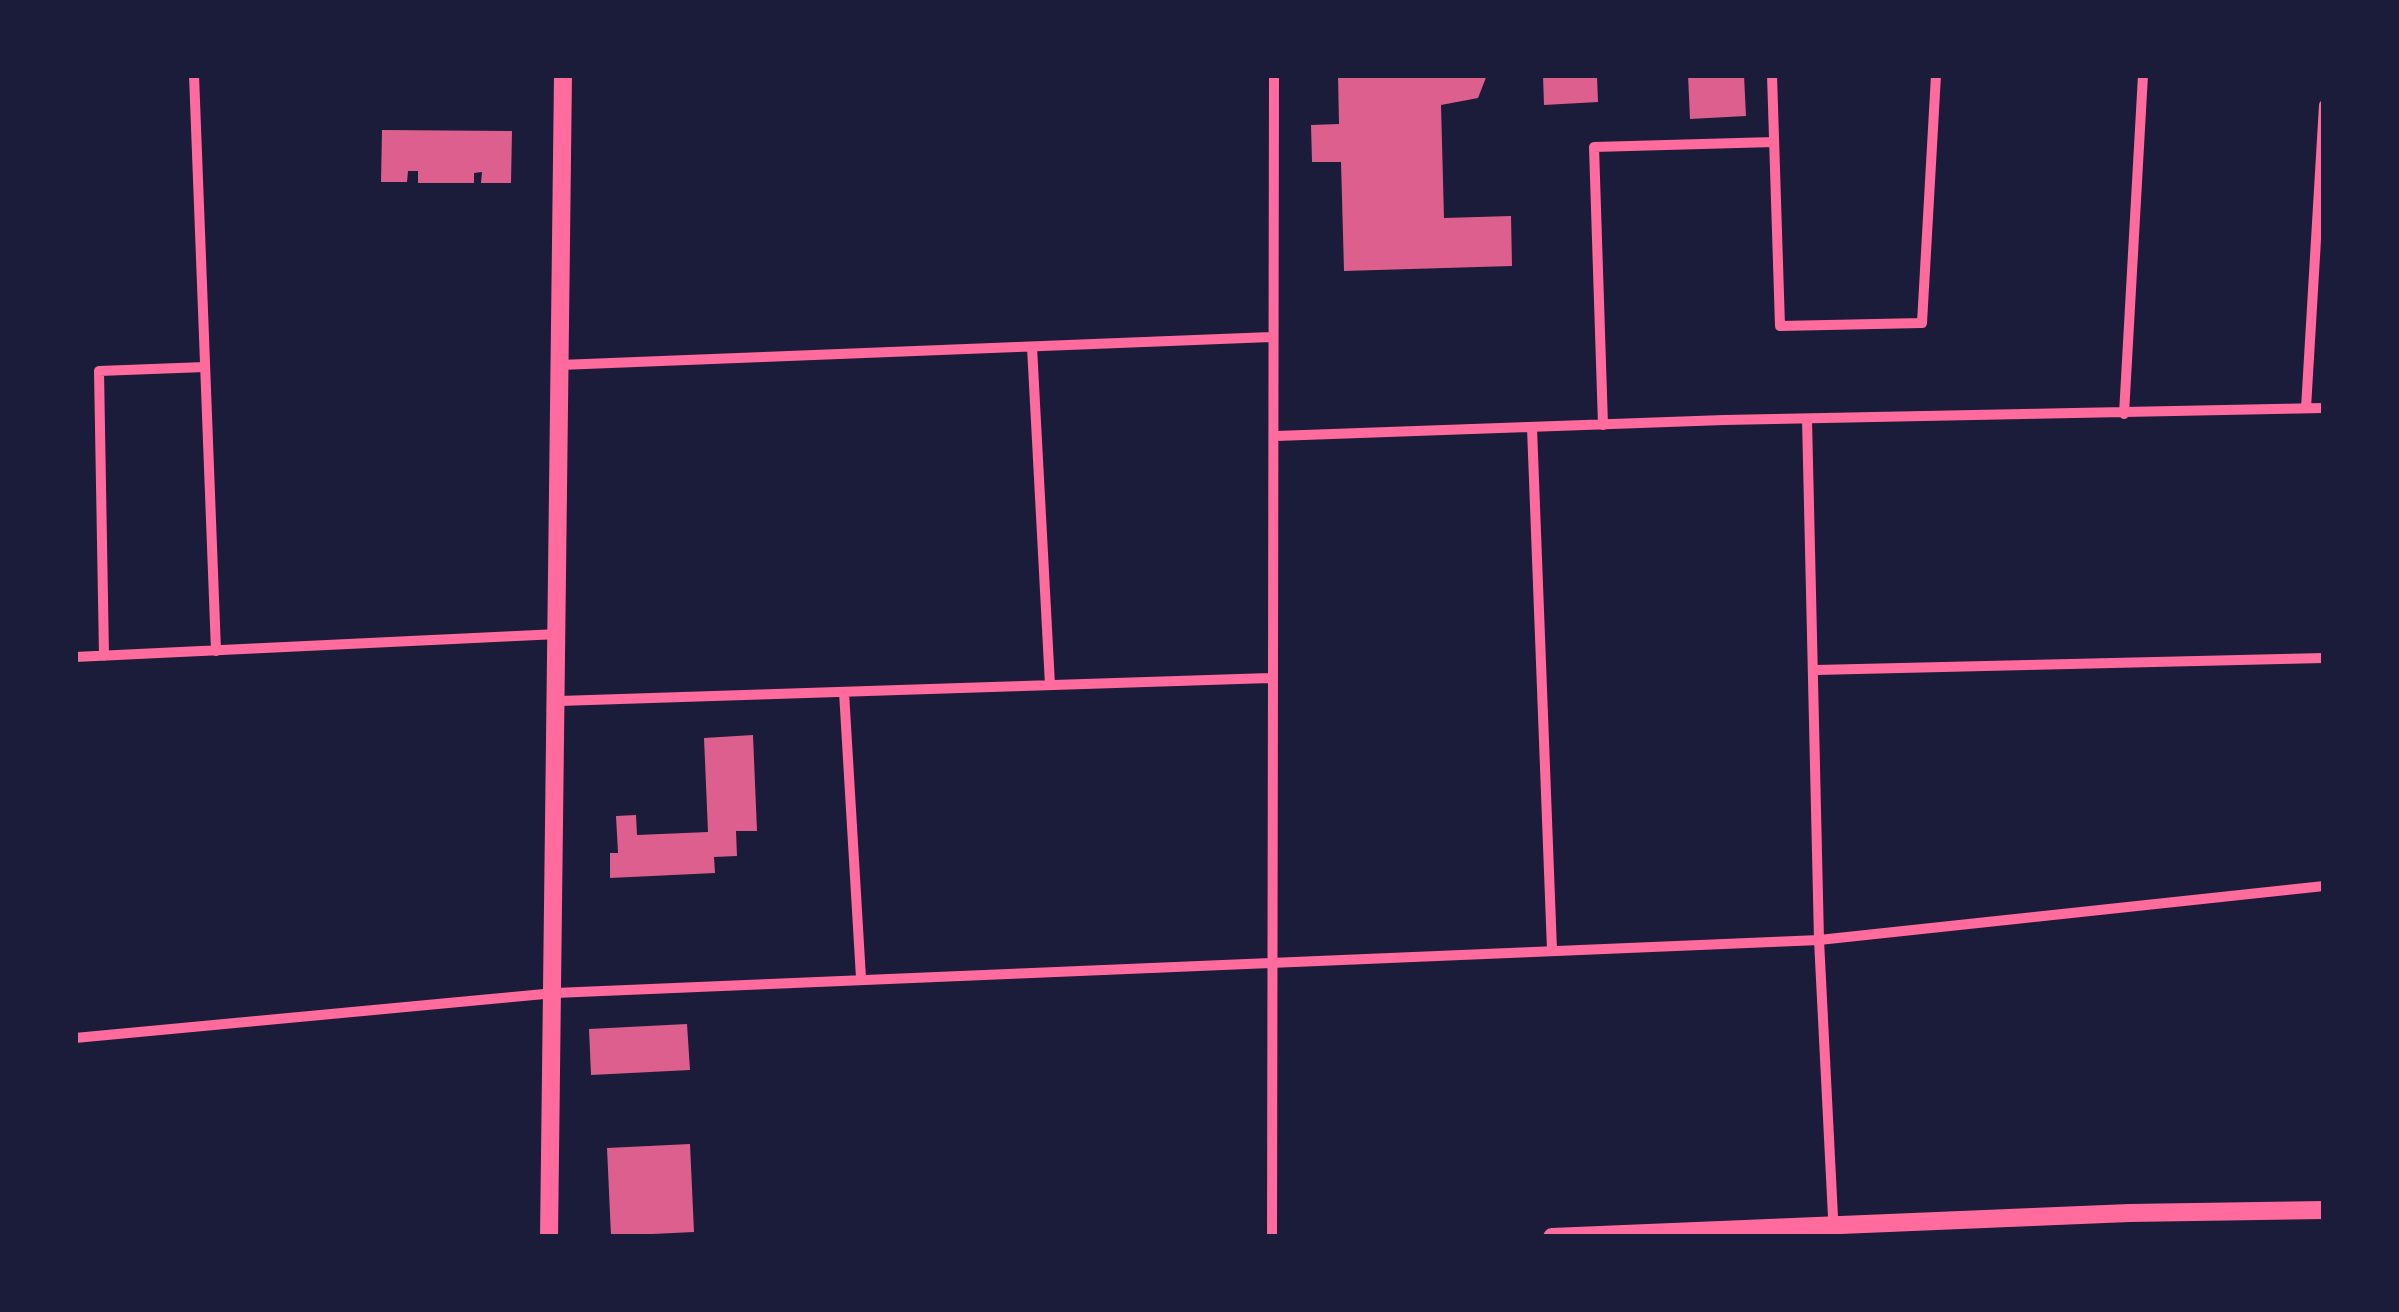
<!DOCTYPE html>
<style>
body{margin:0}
#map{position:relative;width:2399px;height:1312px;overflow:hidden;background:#1b1b3a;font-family:"IBM Plex Sans",sans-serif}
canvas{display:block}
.frame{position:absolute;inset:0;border:78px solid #1b1b3a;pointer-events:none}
</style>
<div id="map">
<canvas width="2399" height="1312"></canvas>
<div class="frame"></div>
</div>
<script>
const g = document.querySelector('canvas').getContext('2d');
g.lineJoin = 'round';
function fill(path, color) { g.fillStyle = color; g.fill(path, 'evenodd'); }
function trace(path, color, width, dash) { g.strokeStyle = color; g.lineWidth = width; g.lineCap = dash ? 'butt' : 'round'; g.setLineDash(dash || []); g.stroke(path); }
fill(new Path2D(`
 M1338 75H1487L1478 98 1441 105 1444 218 1511 216 1512 266 1344 271 1341 162H1312L1311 125 1339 124Z
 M1543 75H1597L1598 102 1544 105Z
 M1688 75H1744L1746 116 1690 119Z
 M382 130 512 131 511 183H481L482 172 474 173V183H418V171H408L407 182H381Z
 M753 735 757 831H736L737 856 714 857 715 873 610 878V853H618L616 816 636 815 637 835 708 832 704 738Z
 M687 1024 690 1070 591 1075 589 1029Z
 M690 1144 694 1232 611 1236 607 1148Z`), '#dd5f8e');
trace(new Path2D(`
 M194 75 216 651
 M1772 75 1780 326 1922 323 1936 75
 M1032 347 1050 685
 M560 365 1271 337
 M2306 408 2324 105
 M2124 414 2143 75
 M1807 419 1819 940 1834 1237
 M1603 425 1594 147 1774 142
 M1532 428 1552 950
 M1276 436 1724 420 2324 408
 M104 656 99 371 205 367
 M75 657 558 634
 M1816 670 2324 658
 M844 692 861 978
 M559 701 1270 678
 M75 1038 555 993 1819 940 2324 886
 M1272 1237 1274 75`), '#ff6b9d', 10);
trace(new Path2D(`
 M549 1237 563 75
 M1552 1237 2129 1213 2324 1210`), '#ff6b9d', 18);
</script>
